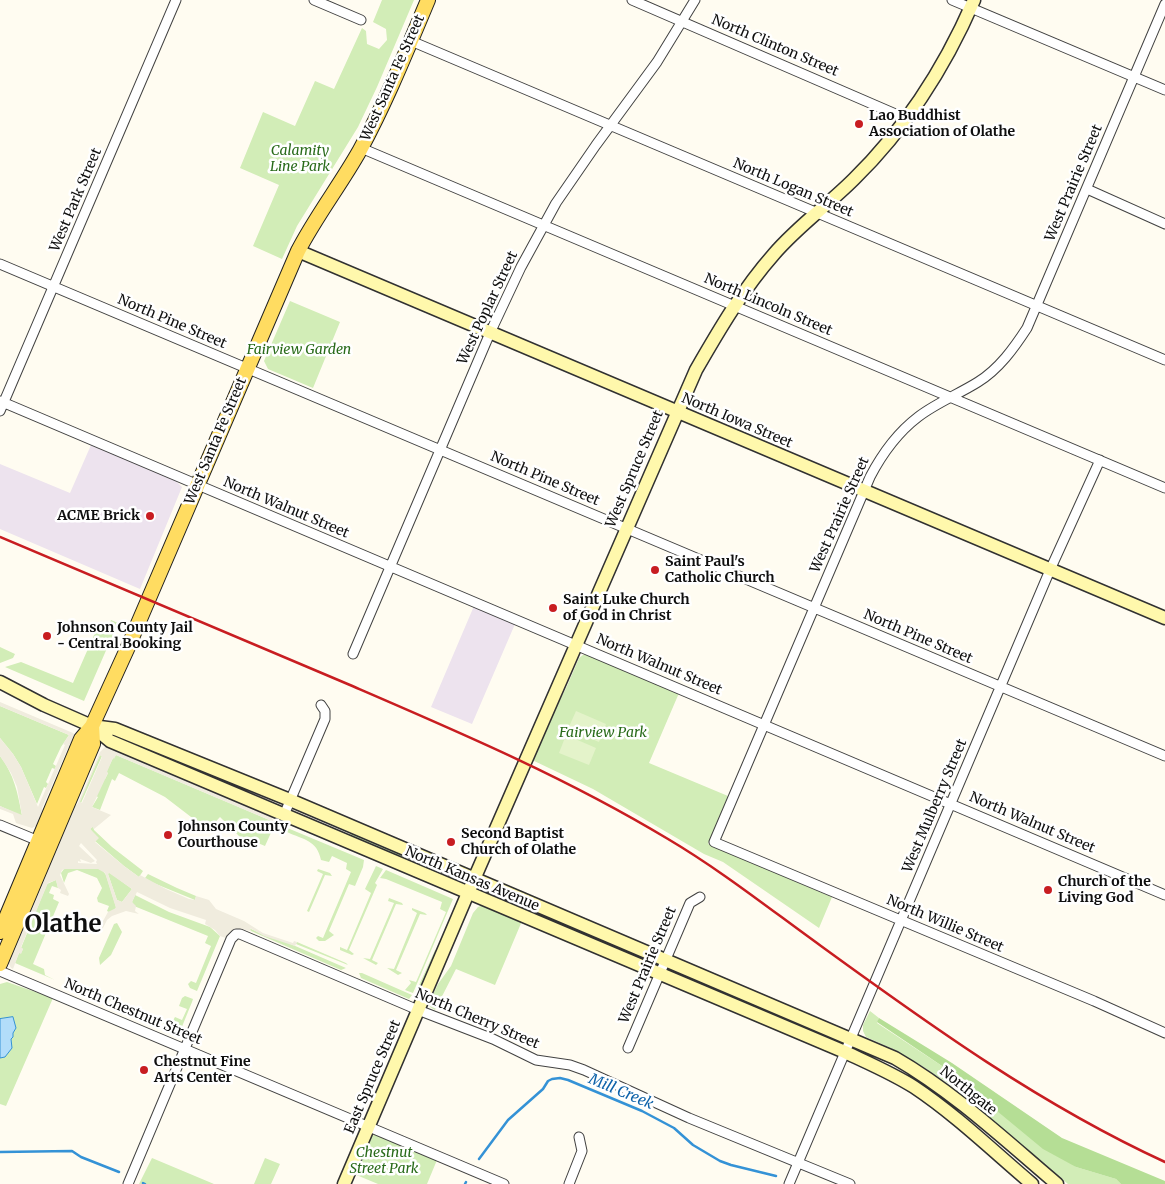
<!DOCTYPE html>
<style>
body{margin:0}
canvas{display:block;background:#fffcf1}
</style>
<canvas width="1165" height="1184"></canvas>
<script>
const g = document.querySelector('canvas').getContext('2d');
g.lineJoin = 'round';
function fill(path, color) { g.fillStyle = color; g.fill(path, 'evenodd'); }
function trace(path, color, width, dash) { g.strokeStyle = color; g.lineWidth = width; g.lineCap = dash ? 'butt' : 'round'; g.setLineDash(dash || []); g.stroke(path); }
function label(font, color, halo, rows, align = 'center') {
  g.font = font + ' Merriweather,serif'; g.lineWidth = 5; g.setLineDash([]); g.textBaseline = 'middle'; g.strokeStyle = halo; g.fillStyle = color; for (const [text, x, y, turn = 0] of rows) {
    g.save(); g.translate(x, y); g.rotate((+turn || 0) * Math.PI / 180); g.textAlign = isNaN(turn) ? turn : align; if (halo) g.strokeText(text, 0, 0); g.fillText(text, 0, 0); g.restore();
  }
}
fill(new Path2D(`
 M91 445 176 481 182 487 140 589 0 529V464L70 493Z
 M474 606 515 624 472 724 431 707Z`), '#ede3ee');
fill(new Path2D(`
 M382 0H414L377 87 358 127 297 226 282 259 253 246 279 185 240 168 263 112 295 126 315 81 334 89 362 28 366 31 367 44 379 49 387 40 386 29 373 22Z
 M290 301 340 322 313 388 268 369 264 361Z
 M111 620 118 623 84 701 5 667 21 662 73 683 98 626 107 630Z
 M0 647 15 654 13 658 0 663Z
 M583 655H590L679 693 649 763 728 796 708 844 832 897 819 928 723 862 704 854 593 789 530 759 567 686 579 658Z
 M0 706 69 735 61 747 53 764 56 766 55 769 52 768 46 782 48 784 46 788 44 787 37 804 21 767 13 754 0 738Z
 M100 755 102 756 81 803 79 802Z
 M116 755 274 822V826L265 846 248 839 245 842 220 817 208 830 165 797 119 773 115 781 112 779 100 810 92 807 98 797 96 796 104 779H105L108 773 106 772 113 758Z
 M0 756C14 774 18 794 22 816L0 806Z
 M93 826 94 830 112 847 143 871 139 877 124 866 95 841 98 838 90 829Z
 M285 827 364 860 363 867 355 886 349 884 329 931 334 935 325 941H319L316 938 318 936 323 938 351 872 346 869 347 863 332 856 329 862 321 860C317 840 304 840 287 832L285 831Z
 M351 833 411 855 409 859 395 855 350 836Z
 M376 866 383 869 375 883 377 885 349 950 354 954 352 955 340 950V947L347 950 371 893 365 889Z
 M97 868 103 871 106 875 116 907 115 910 109 912 107 911 109 906 98 902 97 898 102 888 97 878 77 870 68 873 64 883 61 873 64 869Z
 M318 869 330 873 332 876 325 875 309 912 307 911 323 874 317 871Z
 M386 870 453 899 413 993 405 990 411 983 409 980 416 982 446 912 440 909 442 902 386 879 380 878Z
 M109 872 132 889 122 902 117 900 108 874Z
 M148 874 177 888 196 896 195 900 151 882 145 878Z
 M56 880 58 888 52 886 49 893 54 895 53 899 59 902 33 964 44 969 45 975 55 980 15 963 19 953H21L23 949 21 948 47 884Z
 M135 895 169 912 210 927 220 936 197 991 190 988 188 984 191 981 196 983 211 946 205 943 208 936 134 906 132 902Z
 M389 898 402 903 403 905 396 904 372 960 378 963 376 965 363 958 370 959 394 903 388 901Z
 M483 905 522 921 495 985 456 969 435 1010 430 1007 429 1003 438 984 451 966 473 913 478 907Z
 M412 908 425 913 427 915 420 914 396 970 402 973 398 975 387 968 394 969 417 913 412 910Z
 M534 910 608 939 606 942 596 940 533 914Z
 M117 923 122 932 111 955 100 965 99 958 114 924Z
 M249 928 268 937 286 942 346 968 341 970 251 931Z
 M297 942 346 963 348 965 296 944Z
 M435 950H437L420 996 415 994Z
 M359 973H362L412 995 409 999 361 978Z
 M7 982 53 998 6 1106 0 1104V984Z
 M726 991 785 1018 768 1012 725 994Z
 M103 995 141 1011 140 1013 102 997Z
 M185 996 193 999 192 1002 179 1034 170 1030 171 1027 142 1014 143 1012 171 1024 175 1017 182 1020 187 1009 179 1006 182 998Z
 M870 1011 879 1018 877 1023 945 1068 1076 1167 1116 1179 1121 1184H1068L952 1086 922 1066 893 1049 866 1037 863 1031V1025Z
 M375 1134 437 1160 427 1184H378L354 1174 370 1138Z
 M152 1158 214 1184H139Z
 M265 1158 280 1164 271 1184H254Z`), '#d2edb7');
fill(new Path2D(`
 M879 1018 952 1063 1062 1138 1165 1181V1184H1121L1116 1179 1076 1167 1043 1149 945 1068 877 1022Z`), '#b5de95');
fill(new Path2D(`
 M576 711 606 724 599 742 568 729Z
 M566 735 596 748 589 765 559 753Z`), '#e4f3ca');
fill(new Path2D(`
 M0 702 73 733 76 736 71 746 68 748 42 808 43 813 38 825 32 828 16 823 13 814 0 809V806L22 815 17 787 11 773 0 756V738L13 754 21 767 38 807 65 745 63 744 69 735 0 706Z
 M105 747H107L271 816 274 822 116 755 114 759 113 758 107 772 108 773 92 807 111 815 94 829 93 827 90 829 99 838 95 842 124 866 139 877 140 875 166 889 189 899 195 900 196 896 209 900 216 909 244 921 263 933 293 943 294 941 297 942 295 946 264 936 250 928 251 931 241 929 233 931 226 938 220 936 215 930 205 924 206 920 170 908 137 892 132 902 136 906 135 911 139 914 126 911 112 916 107 920 101 932 98 933 93 932 95 929 98 930 108 912 116 908 105 873 98 869H65L62 870 60 875 69 894 68 896 60 893 61 890 58 888 56 880 48 883 21 947 23 949 21 954 19 953 13 969 11 968 8 962 10 953 14 952 47 874V870L70 813 78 803 100 752ZM100 755 102 757 82 803 80 802ZM81 843 97 860 96 862 97 864 78 863V861L81 862 80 859 91 863 95 861 79 846ZM109 873 132 889 122 902 117 900 108 874Z`), '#f0ecde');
const water = new Path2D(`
 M13 1017 16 1028 13 1033V1037L11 1039 12 1048 5 1057 0 1058V1019Z`);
fill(water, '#b2ddfa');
trace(water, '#3492d6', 1);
trace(new Path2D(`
 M0 1152 72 1151 81 1157 119 1172
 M479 1159 508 1120 543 1089 548 1081 552 1079 560 1078 568 1080 642 1111 674 1128 693 1145 720 1161 731 1165 776 1176
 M143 1183 145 1184
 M465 1184 466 1182`), '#3492d6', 2.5);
const street = new Path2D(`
 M314 0 361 20
 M632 0 907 119
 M952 0 1165 90
 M1165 4 1027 328C1014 348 999 369 978 382 959 394 936 403 918 417 897 433 882 454 870 477L714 842 1094 1001 1165 1033
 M411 41 1165 360
 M361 148 1165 488
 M1087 189 1165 224
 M0 264 1165 756
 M0 401 1165 895
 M0 411 176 0
 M353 654 490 333 521 267 556 203 596 145 657 62 695 0
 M284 815 325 719V711L321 705
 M0 825 41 842
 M0 971 504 1184
 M628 1048 690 903 700 897
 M128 1184 231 939 236 934H240L418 1010 493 1039 536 1060 570 1065 584 1070 689 1118 850 1184
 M569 1184 582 1151 579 1137
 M789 1184 1050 570 1100 460`);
const secondary = new Path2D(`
 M298 251 1165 618
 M0 682 44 705 92 726 115 729 290 800 895 1058C954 1092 1005 1140 1057 1184
 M92 726 110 741 845 1052C868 1063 892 1073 914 1087 956 1115 993 1151 1032 1184
 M344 1184 468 893 696 370C719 330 743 289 774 254 798 226 828 205 854 179 906 128 945 67 974 0`);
const primary = new Path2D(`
 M0 932 81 739 92 726 128 647 298 251C316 216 341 184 360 150 386 102 407 50 428 0
 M0 964 93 744 92 726`);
trace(street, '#424242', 11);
trace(secondary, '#313131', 15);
trace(primary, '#202020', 16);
trace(street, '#fff', 9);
trace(secondary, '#fff8ac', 12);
trace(primary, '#ffdc61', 14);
trace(new Path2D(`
 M0 537C117 586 234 635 350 685 459 732 567 778 668 839 722 871 771 910 821 946 931 1026 1041 1105 1165 1162`), '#c81d21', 2.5);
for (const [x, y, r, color] of [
 [859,124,5,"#c81d21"],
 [150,516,5,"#c81d21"],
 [655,570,5,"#c81d21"],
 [553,608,5,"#c81d21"],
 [47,636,5,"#c81d21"],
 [168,835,5,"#c81d21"],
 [451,842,5,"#c81d21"],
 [1048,890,5,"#c81d21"],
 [144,1070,5,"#c81d21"]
]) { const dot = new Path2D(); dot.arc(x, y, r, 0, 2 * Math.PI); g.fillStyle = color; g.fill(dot); trace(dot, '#fff', 2); }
label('14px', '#0f0f0f', '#fff', [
 ["North Clinton Street",775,46,23],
 ["West Santa Fe Street",393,78,-66],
 ["West Prairie Street",1074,183,-67],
 ["North Logan Street",793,188,23],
 ["West Park Street",76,200,-67],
 ["North Lincoln Street",768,305,23],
 ["West Poplar Street",488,308,-65],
 ["North Pine Street",172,322,23],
 ["North Iowa Street",737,421,23],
 ["West Santa Fe Street",216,441,-67],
 ["West Spruce Street",635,469,-67],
 ["North Pine Street",545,479,23],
 ["North Walnut Street",286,508,23],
 ["West Prairie Street",840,515,-66],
 ["North Pine Street",918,637,23],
 ["North Walnut Street",659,665,23],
 ["West Mulberry Street",935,806,-67],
 ["North Walnut Street",1032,823,23],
 ["North Kansas Avenue",472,879,23],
 ["North Willie Street",945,924,23],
 ["West Prairie Street",648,965,-67],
 ["North Chestnut Street",133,1012,23],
 ["North Cherry Street",477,1019,23],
 ["East Spruce Street",373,1077,-67],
 ["Northgate",968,1091,39]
]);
label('bold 14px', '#0f0f0f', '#fff', [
 ["Lao Buddhist",869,116],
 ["Association of Olathe",869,132],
 ["ACME Brick",140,516,"right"],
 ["Saint Paul's",665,562],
 ["Catholic Church",665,578],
 ["Saint Luke Church",563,600],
 ["of God in Christ",563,616],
 ["Johnson County Jail",57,628],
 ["- Central Booking",57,644],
 ["Johnson County",178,827],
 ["Courthouse",178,843],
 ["Second Baptist",461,834],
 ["Church of Olathe",461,850],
 ["Church of the",1058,882],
 ["Living God",1058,898],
 ["Chestnut Fine",154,1062],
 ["Arts Center",154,1078]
], 'left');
label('italic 14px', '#296b1a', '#fff', [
 ["Calamity",300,151],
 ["Line Park",300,167],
 ["Fairview Garden",299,350],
 ["Fairview Park",603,733],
 ["Chestnut",384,1153],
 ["Street Park",384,1169]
]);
label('italic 15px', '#0f63aa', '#fff', [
 ["Mill Creek",621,1092,23]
]);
label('bold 24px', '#0f0f0f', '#fff', [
 ["Olathe",63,925]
]);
</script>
